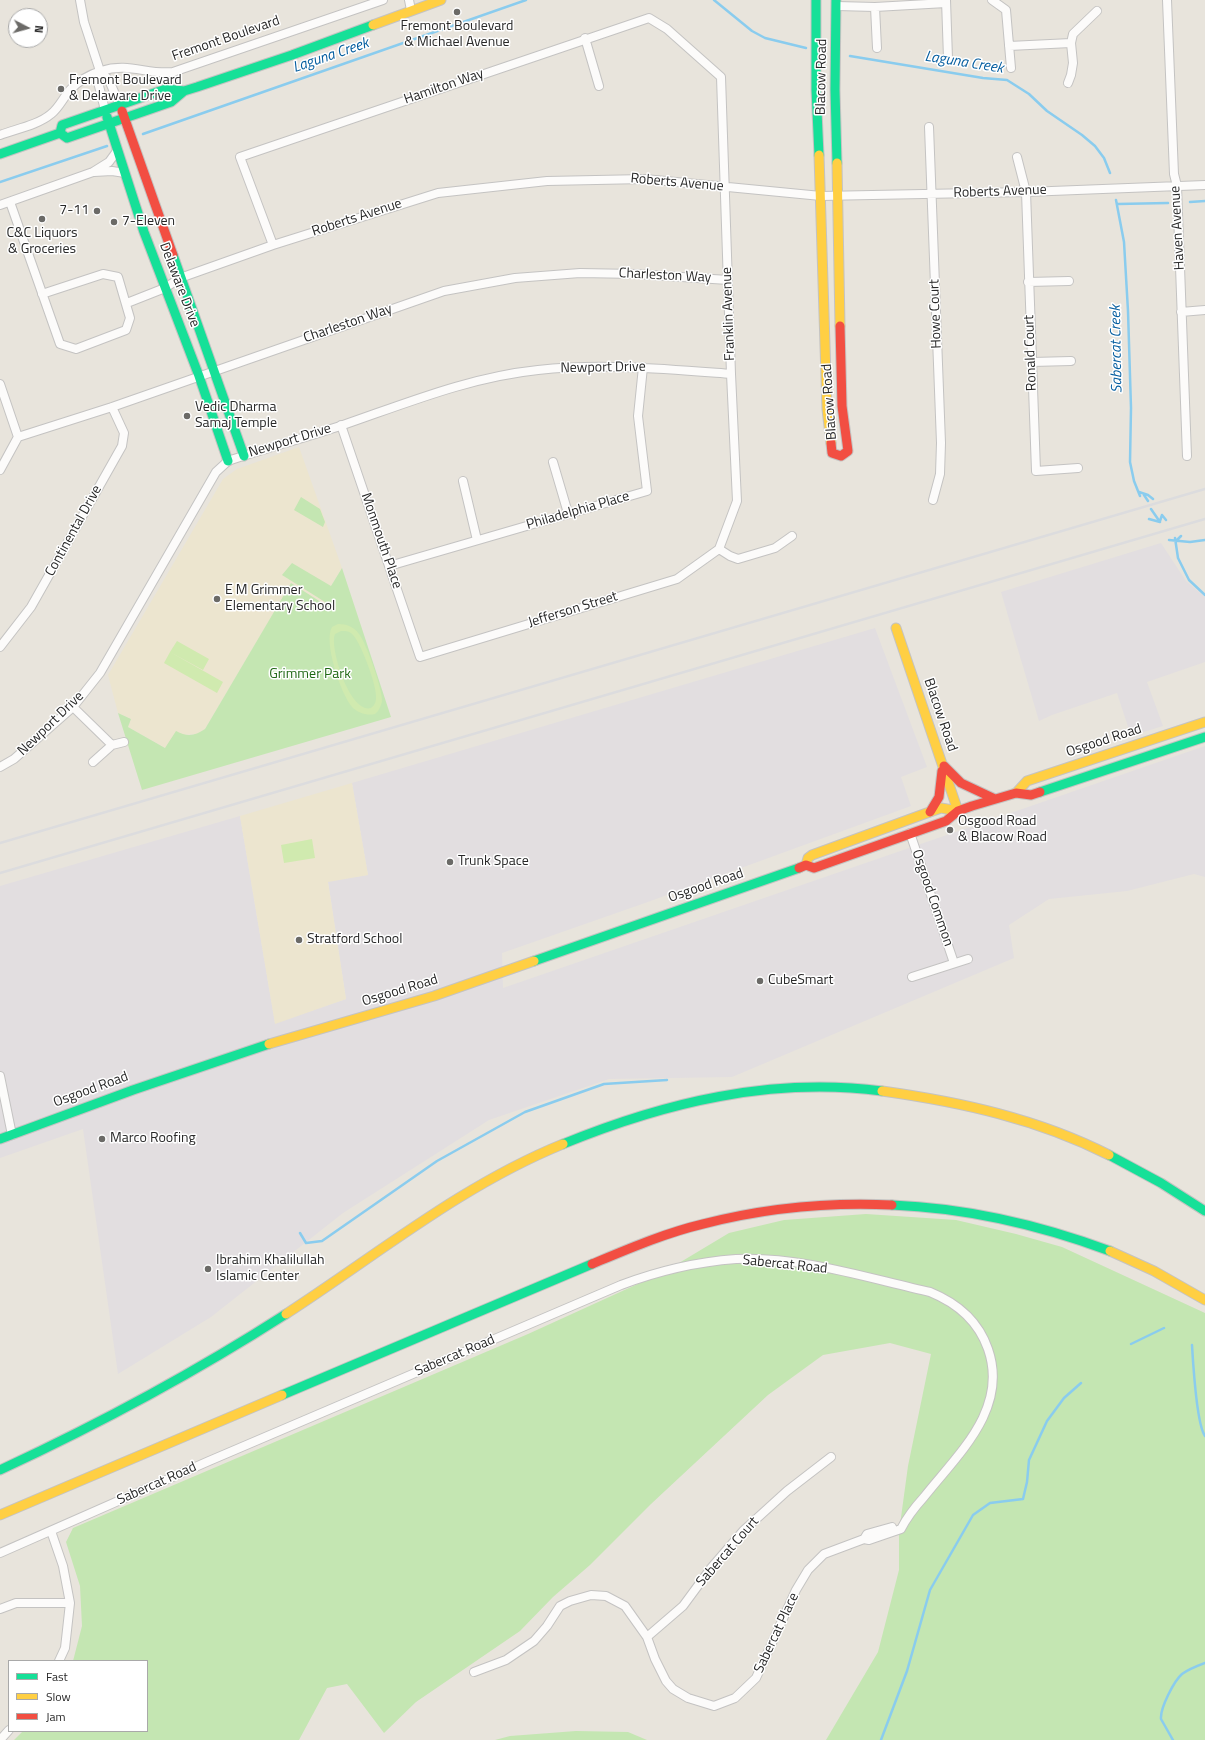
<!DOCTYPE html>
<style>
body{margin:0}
#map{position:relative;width:1205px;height:1740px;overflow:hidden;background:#e8e4dc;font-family:"Titillium Web",sans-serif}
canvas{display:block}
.legend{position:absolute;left:8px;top:1660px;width:140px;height:72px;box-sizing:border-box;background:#fff;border:1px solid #a9a9a9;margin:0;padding:5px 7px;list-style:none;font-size:12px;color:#282828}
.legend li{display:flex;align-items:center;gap:8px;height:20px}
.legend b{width:20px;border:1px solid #a9a9a9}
.north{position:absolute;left:8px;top:8px;width:40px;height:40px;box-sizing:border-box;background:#fff;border:1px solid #a9a9a9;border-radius:50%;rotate:96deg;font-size:11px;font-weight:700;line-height:16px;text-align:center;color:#282828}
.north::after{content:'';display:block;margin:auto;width:14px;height:18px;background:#6b6a67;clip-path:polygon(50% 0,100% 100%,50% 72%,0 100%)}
</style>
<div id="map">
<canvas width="1205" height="1740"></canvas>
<ul class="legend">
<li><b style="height:5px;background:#16e098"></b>Fast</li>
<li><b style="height:5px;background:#ffcf43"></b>Slow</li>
<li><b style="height:5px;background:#f24e42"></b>Jam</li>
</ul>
<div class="north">N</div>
</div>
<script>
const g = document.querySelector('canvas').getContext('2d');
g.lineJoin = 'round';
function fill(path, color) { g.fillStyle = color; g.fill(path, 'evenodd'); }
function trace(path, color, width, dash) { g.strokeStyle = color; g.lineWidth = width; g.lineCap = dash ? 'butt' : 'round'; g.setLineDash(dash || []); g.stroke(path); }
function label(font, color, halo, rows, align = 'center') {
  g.font = font + ' "Titillium Web",sans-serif'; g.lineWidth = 3; g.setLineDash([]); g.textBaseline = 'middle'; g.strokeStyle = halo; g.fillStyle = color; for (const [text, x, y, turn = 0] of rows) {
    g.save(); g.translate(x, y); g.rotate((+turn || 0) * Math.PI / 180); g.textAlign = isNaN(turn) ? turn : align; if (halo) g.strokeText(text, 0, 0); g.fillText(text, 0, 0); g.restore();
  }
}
fill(new Path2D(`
 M1161 543 1186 581 1205 597V662L1147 682 1163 726 1131 736 1117 693 1052 715 1039 721 1001 592Z
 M875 628 927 767 901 777 911 806 645 903 502 953 503 988 1205 746V877L1194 874 1127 891 1049 899 1009 925 1014 958 732 1077 609 1079 489 1120 343 1213 211 1317 118 1374 83 1129 0 1158V886L240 816 275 1023 346 999 328 881 368 875 352 783Z`), '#e2dee0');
fill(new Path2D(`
 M299 447 342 568 331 586 333 588 324 604 291 584 205 729 198 734 183 735 165 748 128 727 131 719 118 713 108 675 223 479 237 469Z
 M352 783 368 875 328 882 346 999 275 1024 240 816Z`), '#ece5cf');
fill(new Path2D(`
 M301 497 320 509 325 522 323 527 294 510Z
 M292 563 331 586 342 568 391 717 142 790 118 713 131 719 128 727 165 748 176 731C187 737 195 736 205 729L291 583 324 604 325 602 282 575Z
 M866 1214 956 1220 1016 1234 1062 1247 1205 1313V1740H826L878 1652 899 1570V1532L908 1466 931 1354 890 1343 823 1355 768 1395 651 1504 590 1565 553 1597 520 1631 416 1702 384 1733 347 1684 327 1688 299 1740H14L23 1731H147V1661H73L82 1626 80 1586 66 1542 73 1528 528 1334 664 1272 729 1233 784 1220Z
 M576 1731 628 1732 647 1740H495L510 1736Z`), '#c4e6b2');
fill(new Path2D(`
 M338 624C347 624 354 627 359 634 366 642 383 691 382 701 381 706 379 711 375 714 367 716 358 713 352 707 341 694 323 642 332 627ZM341 631C346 631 350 631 353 635 361 643 377 686 376 697 376 702 375 705 371 708 350 714 329 647 335 634Z
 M177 641 209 659 203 670 170 652Z
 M170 652 223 682 217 693 164 663Z
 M312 839 315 858 284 863 281 845Z`), '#d0eaaf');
trace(new Path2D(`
 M714 0 752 31 765 38 806 48
 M850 56 983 78 1007 80 1029 94 1047 111 1082 135 1095 146 1104 158 1110 173
 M143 134 526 0
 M0 182 107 146
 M1116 200 1124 242 1128 311 1131 408 1130 462 1134 481 1140 496
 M1190 202 1205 201
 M1118 204 1168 203
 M1139 492 1148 495 1153 499
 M1144 495 1148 501
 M1151 509 1160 522
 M1149 519 1160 522
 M1160 521 1162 515 1166 520
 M1175 538 1178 558 1189 580 1205 595
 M1169 540 1190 542 1205 540
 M1176 541 1181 536
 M300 1233 306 1243 322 1241 437 1161 525 1112 604 1084 667 1080
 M1131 1344 1164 1328
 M1192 1345C1193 1362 1197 1425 1205 1436
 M881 1740 907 1671 930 1590 973 1515 990 1503 1023 1499 1027 1482 1029 1460 1047 1421 1064 1398 1081 1383
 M1173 1740 1161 1719C1160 1708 1174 1681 1182 1674 1189 1669 1197 1666 1205 1663`), '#8accee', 2.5);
const street = new Path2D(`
 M80 0 84 22 100 71 109 80 120 106
 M409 0 411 10
 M946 0 948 58
 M992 0 1006 10 1011 68
 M1167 0 1174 174 1177 186 1187 456
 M837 6 875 7 946 3
 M875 7 877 48
 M585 38 599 86
 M1009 46 1071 43
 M100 71 98 82 105 110
 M1068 83 1071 75 1073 63 1071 43 1073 34 1097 11
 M929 127 941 443 940 474 933 500
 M0 135C16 129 38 125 51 114 59 108 63 98 70 90 77 82 90 74 101 71 129 62 147 75 173 72L383 0
 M1017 157 1026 192 1036 471 1078 468
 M94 172 112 171 125 173
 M10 202 60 344 76 349 126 330 130 318 118 277 103 274 42 294
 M0 205 93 172 109 162 117 151
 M273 245 240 157 649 18 667 29 721 77 731 374 737 501 719 549
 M1028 282 1069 281
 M127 303 165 288 180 278 273 245 438 193 547 181 645 179 821 196 1026 192 1205 185
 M1181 312 1205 310
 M1032 362 1071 361
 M0 384 18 437
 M341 425 420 657 677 579 719 549
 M553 462 568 513
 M0 470 18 437 112 407 444 291 515 278 580 273 636 274 728 280
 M463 481 477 540
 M719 549 730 556 738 559 775 548 792 536
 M389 566 647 491 638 416 643 367
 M0 647 31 607 122 446 124 433 112 407
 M73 707 112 745 124 742
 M93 762 112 745
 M0 767 14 759 73 707 100 673 216 472 228 461C266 448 305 438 343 425 407 403 470 377 538 370 602 363 666 369 731 374
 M910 833 954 963
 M912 977 968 959
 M0 1076 12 1135
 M51 1531 63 1566 70 1603 65 1648 59 1661
 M0 1553 209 1461 621 1285C658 1271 695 1262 736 1259 801 1256 867 1278 930 1292 957 1303 978 1320 988 1349 1009 1409 958 1454 924 1497 915 1507 907 1517 901 1529L869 1540 864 1539
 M0 1609 16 1603H70
 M647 1637 683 1606 711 1568 743 1531 787 1491 831 1457
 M474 1672 506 1660 534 1641 547 1626 560 1606 570 1601 591 1595 606 1596 625 1606 647 1637 655 1659 666 1681 673 1689 688 1698 714 1706 735 1698 756 1678 796 1590 808 1570 824 1554 864 1539 867 1534 892 1527
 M0 1740 9 1730`);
const fast = new Path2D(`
 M816 0V89L819 155
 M836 0 835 90 837 163
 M107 117 144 232 199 376 228 461
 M60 133 62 125 166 89 184 91 197 87 292 55 373 25
 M60 133 67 138 171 102 184 91
 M0 154 60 133
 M173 255 244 456
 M1040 792 1205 737
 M534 961 799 868
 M0 1139 133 1090 269 1044
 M563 1144C666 1102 771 1077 882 1091
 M1109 1155 1161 1183 1205 1211
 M892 1205C967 1208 1040 1225 1110 1251
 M282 1395 592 1264
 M0 1470C99 1424 194 1373 286 1314`);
const slow = new Path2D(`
 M373 25 441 0
 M819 155 827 409 831 443
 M837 163 840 326
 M896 628 958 811
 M1016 793 1027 781 1205 722
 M806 865 808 858 812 855 924 814 941 808 958 811
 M269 1044 434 996 534 961
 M882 1091C961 1102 1038 1119 1109 1155
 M1110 1251 1154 1271 1205 1300
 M286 1314C377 1255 462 1185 563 1144
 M0 1515 282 1395`);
const jam = new Path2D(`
 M122 111 173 255
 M831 443 832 453 841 456 848 451 842 406 840 326
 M944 766 961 783 995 799
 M930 812 939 797 942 771
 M799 868 806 865 814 868 946 821 958 811 972 806 1016 793 1031 795 1040 792
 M592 1264C628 1249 665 1233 703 1224 765 1208 828 1202 892 1205`);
trace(street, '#c4c3c2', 10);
trace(fast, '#c4c3c2', 11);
trace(slow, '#c4c3c2', 11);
trace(jam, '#c4c3c2', 11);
trace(street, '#fcfbfa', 8);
trace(fast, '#16e098', 9);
trace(slow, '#ffcf43', 9);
trace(jam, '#f24e42', 9);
trace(new Path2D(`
 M0 843 1205 489
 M0 873 1205 519`), '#dcdcde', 2.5);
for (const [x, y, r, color] of [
 [457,12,4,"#6b6a67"],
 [61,89,4,"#6b6a67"],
 [97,211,4,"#6b6a67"],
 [42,219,4,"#6b6a67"],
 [114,222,4,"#6b6a67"],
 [187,416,4,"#6b6a67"],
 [217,599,4,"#6b6a67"],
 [950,830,4,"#6b6a67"],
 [450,862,4,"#6b6a67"],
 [299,940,4,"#6b6a67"],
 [760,981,4,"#6b6a67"],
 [102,1139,4,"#6b6a67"],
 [208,1269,4,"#6b6a67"]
]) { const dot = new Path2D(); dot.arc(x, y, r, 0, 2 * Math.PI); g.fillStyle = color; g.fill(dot); trace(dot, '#fff', 1.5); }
label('14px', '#282828', '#fff', [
 ["Fremont Boulevard",457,27,"center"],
 ["& Michael Avenue",457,43,"center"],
 ["Fremont Boulevard",69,81],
 ["& Delaware Drive",69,97],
 ["7-11",89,211,"right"],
 ["7-Eleven",122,222],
 ["C&C Liquors",42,234,"center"],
 ["& Groceries",42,250,"center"],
 ["Vedic Dharma",195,408],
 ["Samaj Temple",195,424],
 ["E M Grimmer",225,591],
 ["Elementary School",225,607],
 ["Osgood Road",958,822],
 ["& Blacow Road",958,838],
 ["Trunk Space",458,862],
 ["Stratford School",307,940],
 ["CubeSmart",768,981],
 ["Marco Roofing",110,1139],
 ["Ibrahim Khalilullah",216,1261],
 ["Islamic Center",216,1277]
], 'left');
label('14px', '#282828', '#fff', [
 ["Fremont Boulevard",226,39,-19],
 ["Blacow Road",822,77,-89],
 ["Hamilton Way",444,87,-19],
 ["Roberts Avenue",677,183,5],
 ["Roberts Avenue",1000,192,-2],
 ["Roberts Avenue",357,218,-18],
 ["Haven Avenue",1178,228,-93],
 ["Charleston Way",665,276,3],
 ["Delaware Drive",179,285,69],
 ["Franklin Avenue",729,314,-92],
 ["Howe Court",936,314,-92],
 ["Charleston Way",348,324,-19],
 ["Ronald Court",1031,353,-92],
 ["Newport Drive",603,368,-1],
 ["Blacow Road",830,402,-94],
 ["Newport Drive",290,441,-17],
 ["Philadelphia Place",578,511,-16],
 ["Continental Drive",74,531,-61],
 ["Monmouth Place",381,541,71],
 ["Jefferson Street",573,610,-17],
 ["Blacow Road",940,715,71],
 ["Newport Drive",51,724,-44],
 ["Osgood Road",1104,741,-18],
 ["Osgood Road",706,886,-19],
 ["Osgood Common",932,898,71],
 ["Osgood Road",400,991,-17],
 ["Osgood Road",91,1090,-20],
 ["Sabercat Road",785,1265,6],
 ["Sabercat Road",455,1356,-23],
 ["Sabercat Road",157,1484,-24],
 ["Sabercat Court",728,1552,-49],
 ["Sabercat Place",777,1633,-65]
]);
label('14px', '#1f6814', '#fff', [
 ["Grimmer Park",310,675]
]);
label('italic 15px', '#045d9f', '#fff', [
 ["Laguna Creek",331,56,-19],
 ["Laguna Creek",964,63,9],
 ["Sabercat Creek",1117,349,-91]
]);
</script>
